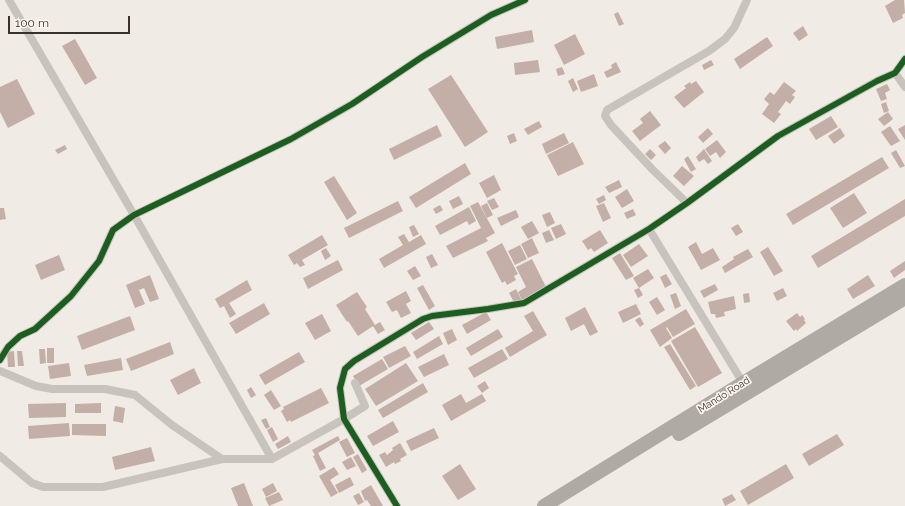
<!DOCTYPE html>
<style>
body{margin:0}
#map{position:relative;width:905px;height:506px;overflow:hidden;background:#f0ebe5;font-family:Raleway,sans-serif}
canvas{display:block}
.scale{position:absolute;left:8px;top:16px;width:122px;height:18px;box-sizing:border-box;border:2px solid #3b302b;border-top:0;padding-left:5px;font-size:12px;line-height:14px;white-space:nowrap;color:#3b302b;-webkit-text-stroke:3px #fbf5ee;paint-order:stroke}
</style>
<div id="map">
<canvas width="905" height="506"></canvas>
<div class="scale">100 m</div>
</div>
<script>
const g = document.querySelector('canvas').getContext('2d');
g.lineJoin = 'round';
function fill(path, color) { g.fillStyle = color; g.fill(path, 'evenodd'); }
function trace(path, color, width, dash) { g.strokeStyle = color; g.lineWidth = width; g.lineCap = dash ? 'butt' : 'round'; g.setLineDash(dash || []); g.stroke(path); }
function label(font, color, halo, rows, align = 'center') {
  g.font = font + ' Raleway,sans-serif'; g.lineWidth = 3.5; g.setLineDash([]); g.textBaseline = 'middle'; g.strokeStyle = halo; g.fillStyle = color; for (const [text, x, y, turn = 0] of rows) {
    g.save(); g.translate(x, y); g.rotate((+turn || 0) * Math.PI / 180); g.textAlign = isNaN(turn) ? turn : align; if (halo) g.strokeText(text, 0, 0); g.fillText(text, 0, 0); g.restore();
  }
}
fill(new Path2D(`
 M895 0H904L905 13 902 15 903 18 893 23 885 6Z
 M618 12 624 24 619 26 614 14Z
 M803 26 808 35 799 41 793 33Z
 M532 30 534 42 497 49 495 37Z
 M575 34 585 54 564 65 554 45Z
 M767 37 773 46 740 69 734 59Z
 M75 39 97 78 85 85 62 46Z
 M538 60 540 72 515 75 514 63Z
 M711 60 714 65 704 70 702 65Z
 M616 62 621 72 607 78 604 72 612 68 611 65Z
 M562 67 565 74 558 76 556 69Z
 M594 74 598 86 581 92 577 81Z
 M451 75 488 132 465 147 428 89Z
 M573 78 578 89 573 92 568 81Z
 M17 79 35 114 8 128 0 112V87Z
 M696 81 704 92 684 108 674 97 686 88 684 86 690 82 691 84Z
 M784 82 796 91 792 95 795 97 790 104 786 101 778 112 781 114 774 123 762 114 769 104 764 99 770 92 774 95Z
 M887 84 890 90 885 93 887 99 881 101 876 89Z
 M886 102 889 111 884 113 881 104Z
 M650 111 661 125 640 141 632 131 643 123 640 119Z
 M888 112 893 119 884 126 878 119Z
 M831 116 838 127 816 140 809 129Z
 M539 121 542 127 528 135 524 129Z
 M437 125 442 136 394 160 389 149Z
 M905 125V140L898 129Z
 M890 126 900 141 891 146 881 132Z
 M708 128 713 134 703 143 698 137Z
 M840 128 845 136 834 144 828 136Z
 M514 133 517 141 510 144 507 136Z
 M564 133 569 143 546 154 542 144Z
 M717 140 726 152 720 158 716 152 710 156 705 149Z
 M665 141 671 148 665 154 658 146Z
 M573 142 584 164 558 176 547 155Z
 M65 145 67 149 58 154 55 150Z
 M650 149 656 155 651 160 645 154Z
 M704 149 712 161 708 164 704 159 699 162 696 157Z
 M896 150 905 166 900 168 891 153Z
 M688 156 696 169 691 172 684 159Z
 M882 157 889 168 793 225 786 214Z
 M465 163 471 174 416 208 409 197Z
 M682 166 694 176 684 186 673 176Z
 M494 175 501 190 487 198 479 183Z
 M334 176 357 213 347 220 324 182Z
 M619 180 622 187 609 193 605 187Z
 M627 189 634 201 622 208 615 197Z
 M854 193 867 213 843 228 830 208Z
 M604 195 606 200 599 204 596 199Z
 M459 196 463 204 453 209 449 201Z
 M494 198 499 207 492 210 487 201Z
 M905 199V216L818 268 811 256Z
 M398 201 403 211 349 238 344 228Z
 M478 202 495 233 486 238 488 241 453 258 446 246 481 228 470 206Z
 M487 203 493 215 487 218 481 206Z
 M604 203 611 218 603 222 596 206Z
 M440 205 443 210 436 214 433 209Z
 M469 207 476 221 469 225 467 221 440 235 435 226Z
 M0 208H4L6 219 0 220Z
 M633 209 636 215 627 219 624 213Z
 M516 210 519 217 501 226 497 218Z
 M550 212 555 223 547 227 542 215Z
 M532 221 539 233 528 239 521 227Z
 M561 224 566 234 556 239 551 228Z
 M738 224 743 232 736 236 731 228Z
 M414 225 419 234 413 237 409 227Z
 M549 230 554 240 546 243 542 233Z
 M600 230 608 243 594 252 591 248 588 250 582 241Z
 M404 234 409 242 421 235 426 244 384 268 379 259 403 245 398 237Z
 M322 235 328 245 302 260 305 265 300 267 297 263 294 265 288 255Z
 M532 238 539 253 528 258 521 244Z
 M696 242 702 254 713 248 720 260 701 270 688 247Z
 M502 243 518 274 514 276 516 280 507 285 505 281 502 283 486 252Z
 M639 244 648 256 631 267 623 255Z
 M520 245 527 259 515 265 508 251Z
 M768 247 783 271 774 276 760 252Z
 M326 248 331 256 325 260 321 251Z
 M748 249 753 257 725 273 722 267 734 259 733 257Z
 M620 253 634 276 626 280 612 258Z
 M432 254 438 265 431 268 426 257Z
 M59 255 65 270 41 280 35 265Z
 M532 259 546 287 522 300 518 292 526 287 516 267Z
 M338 260 343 270 308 289 303 278Z
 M905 261V270L894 278 890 271Z
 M415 266 421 276 413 280 407 271Z
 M648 269 654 278 639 288 633 278Z
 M666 274 672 284 665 288 660 277Z
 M150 275 159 299 150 302 144 288 139 290 145 304 135 308 126 285Z
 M868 275 875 286 853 299 847 289Z
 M247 280 252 290 229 303 236 314 230 318 224 306 220 308 215 299Z
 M715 284 718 290 704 298 700 291Z
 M423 285 435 306 429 310 417 288Z
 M639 288 643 295 638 298 634 290Z
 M783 288 787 296 777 301 773 293Z
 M516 289 522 301 515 304 509 293Z
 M406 291 411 301 406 304 411 313 401 318 397 310 392 312 386 302Z
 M357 292 367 307 365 309 375 325 380 322 385 330 378 334 373 326 358 336 348 321 347 322 336 305Z
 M676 293 681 306 675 309 670 295Z
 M749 293 750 302 744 303 743 294Z
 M734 296 736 309 724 312 725 316 716 318 715 314H711L708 302Z
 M657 297 665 310 657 315 649 302Z
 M264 303 270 314 236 334 229 323Z
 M636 304 641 314 623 323 618 312Z
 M585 307 598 332 590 336 584 324 571 331 565 318Z
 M686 309 695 324 673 337 667 327 666 328 672 338 660 347 650 330Z
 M533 311 547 335 510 357 505 348 533 331 524 316Z
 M486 312 491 320 467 334 462 325Z
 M797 313 800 317 802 315 805 319 804 320 806 323 797 331 796 329 794 331 786 321Z
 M322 314 331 331 315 340 305 323Z
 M130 316 135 330 82 350 77 336Z
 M640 317 644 324 640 327 635 320Z
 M429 322 434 329 416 340 411 333Z
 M695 327 722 373 698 387 671 341Z
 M452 329 457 340 448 345 443 333Z
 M498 329 503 337 471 356 466 348Z
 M439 336 443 344 417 359 413 352Z
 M170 342 174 354 131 371 126 359Z
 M670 344 696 386 690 390 664 347Z
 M405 346 411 356 389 368 383 357Z
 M47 348H54V363H47Z
 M39 349H45L46 363 40 364Z
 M502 349 508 359 474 378 468 368Z
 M14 351 15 367H8L7 352Z
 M17 351H22L24 366H18Z
 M299 352 305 362 265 385 259 375Z
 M444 354 449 365 424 377 418 367Z
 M121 358 123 370 87 376 84 365Z
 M382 359 388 369 359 386 353 376Z
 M69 363 71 376 50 379 48 366Z
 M406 363 418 381 376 406 365 389Z
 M194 368 201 383 178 395 170 380Z
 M485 381 489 388 482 393 477 386Z
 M423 383 428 392 383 418 378 410Z
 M251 387 256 395 251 398 247 390Z
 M321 388 329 403 291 422 290 420 287 422 281 411 284 409 283 407Z
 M271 390 281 406 274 410 264 395Z
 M461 394 466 403 482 394 486 401 451 421 442 405Z
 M66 403V417L29 418 28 404Z
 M101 403V413H75V404Z
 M115 406 125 408 123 423 113 421Z
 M266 418 270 427 266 429 261 420Z
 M393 421 399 432 373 446 367 436Z
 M69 423 70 436 29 439 28 426Z
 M72 424H106V436L72 435Z
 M272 427 278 439 273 442 267 430Z
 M434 428 439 438 411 451 406 441Z
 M837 434 844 445 809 466 802 454Z
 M288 436 291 442 278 449 275 444Z
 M338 436 340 440 318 453 326 468 320 471 313 456 315 455 312 450Z
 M347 438 355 453 347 457 339 442Z
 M400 443 407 455 400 459 401 461 395 464 394 462 386 467 379 455 385 452 387 455 393 450 392 448Z
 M151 447 155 461 115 470 112 457Z
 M358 454 367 470 362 473 353 457Z
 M351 457 356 466 347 470 342 462Z
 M460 464 476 489 458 500 442 476Z
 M786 464 794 478 748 505 740 491Z
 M334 467 339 474 330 480 338 493 331 497 319 476Z
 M350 477 354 485 339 493 335 485Z
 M244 483 253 506H238L231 488Z
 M273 483 277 491 266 497 262 489Z
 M371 485 383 506H371L367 500 365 501 361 491Z
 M279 492 283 500 269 506 265 498Z
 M359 493 364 502 358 505 353 496Z
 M732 494 736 500 725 506 722 499Z`), '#c3afa7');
trace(new Path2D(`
 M9 0 134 215 272 459
 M895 73 905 87
 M687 203 652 169 611 125 605 116 607 110 709 51 725 39 734 28 747 0
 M649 229 743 383
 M0 360 8 347 20 336 35 329 71 296 99 261 113 230 134 215 291 139 352 104 422 57 491 15 525 0
 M0 371 36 386 52 389H105L135 395 172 425 222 459
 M0 456 32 483 43 487H103L222 459H272L344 419 365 406 355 383
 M397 506 344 419 340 388 345 369 354 361 423 319 432 316 488 309 524 303 649 229 687 203 778 136 877 81 895 73 905 59`), '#c9c3be', 8);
trace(new Path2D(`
 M679 434 905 298
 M544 506 743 383 905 285`), '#afaaa4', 14);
trace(new Path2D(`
 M0 360 8 347 20 336 35 329 71 296 99 261 113 230 134 215 291 139 352 104 422 57 491 15 525 0
 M397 506 344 419 340 388 345 369 354 361 423 319 432 316 488 309 524 303 649 229 687 203 778 136 877 81 895 73 905 59`), '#1b5e20', 6);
label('10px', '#3b302b', '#fbf5ee', [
 ["Mando Road",724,395,-32]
]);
</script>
